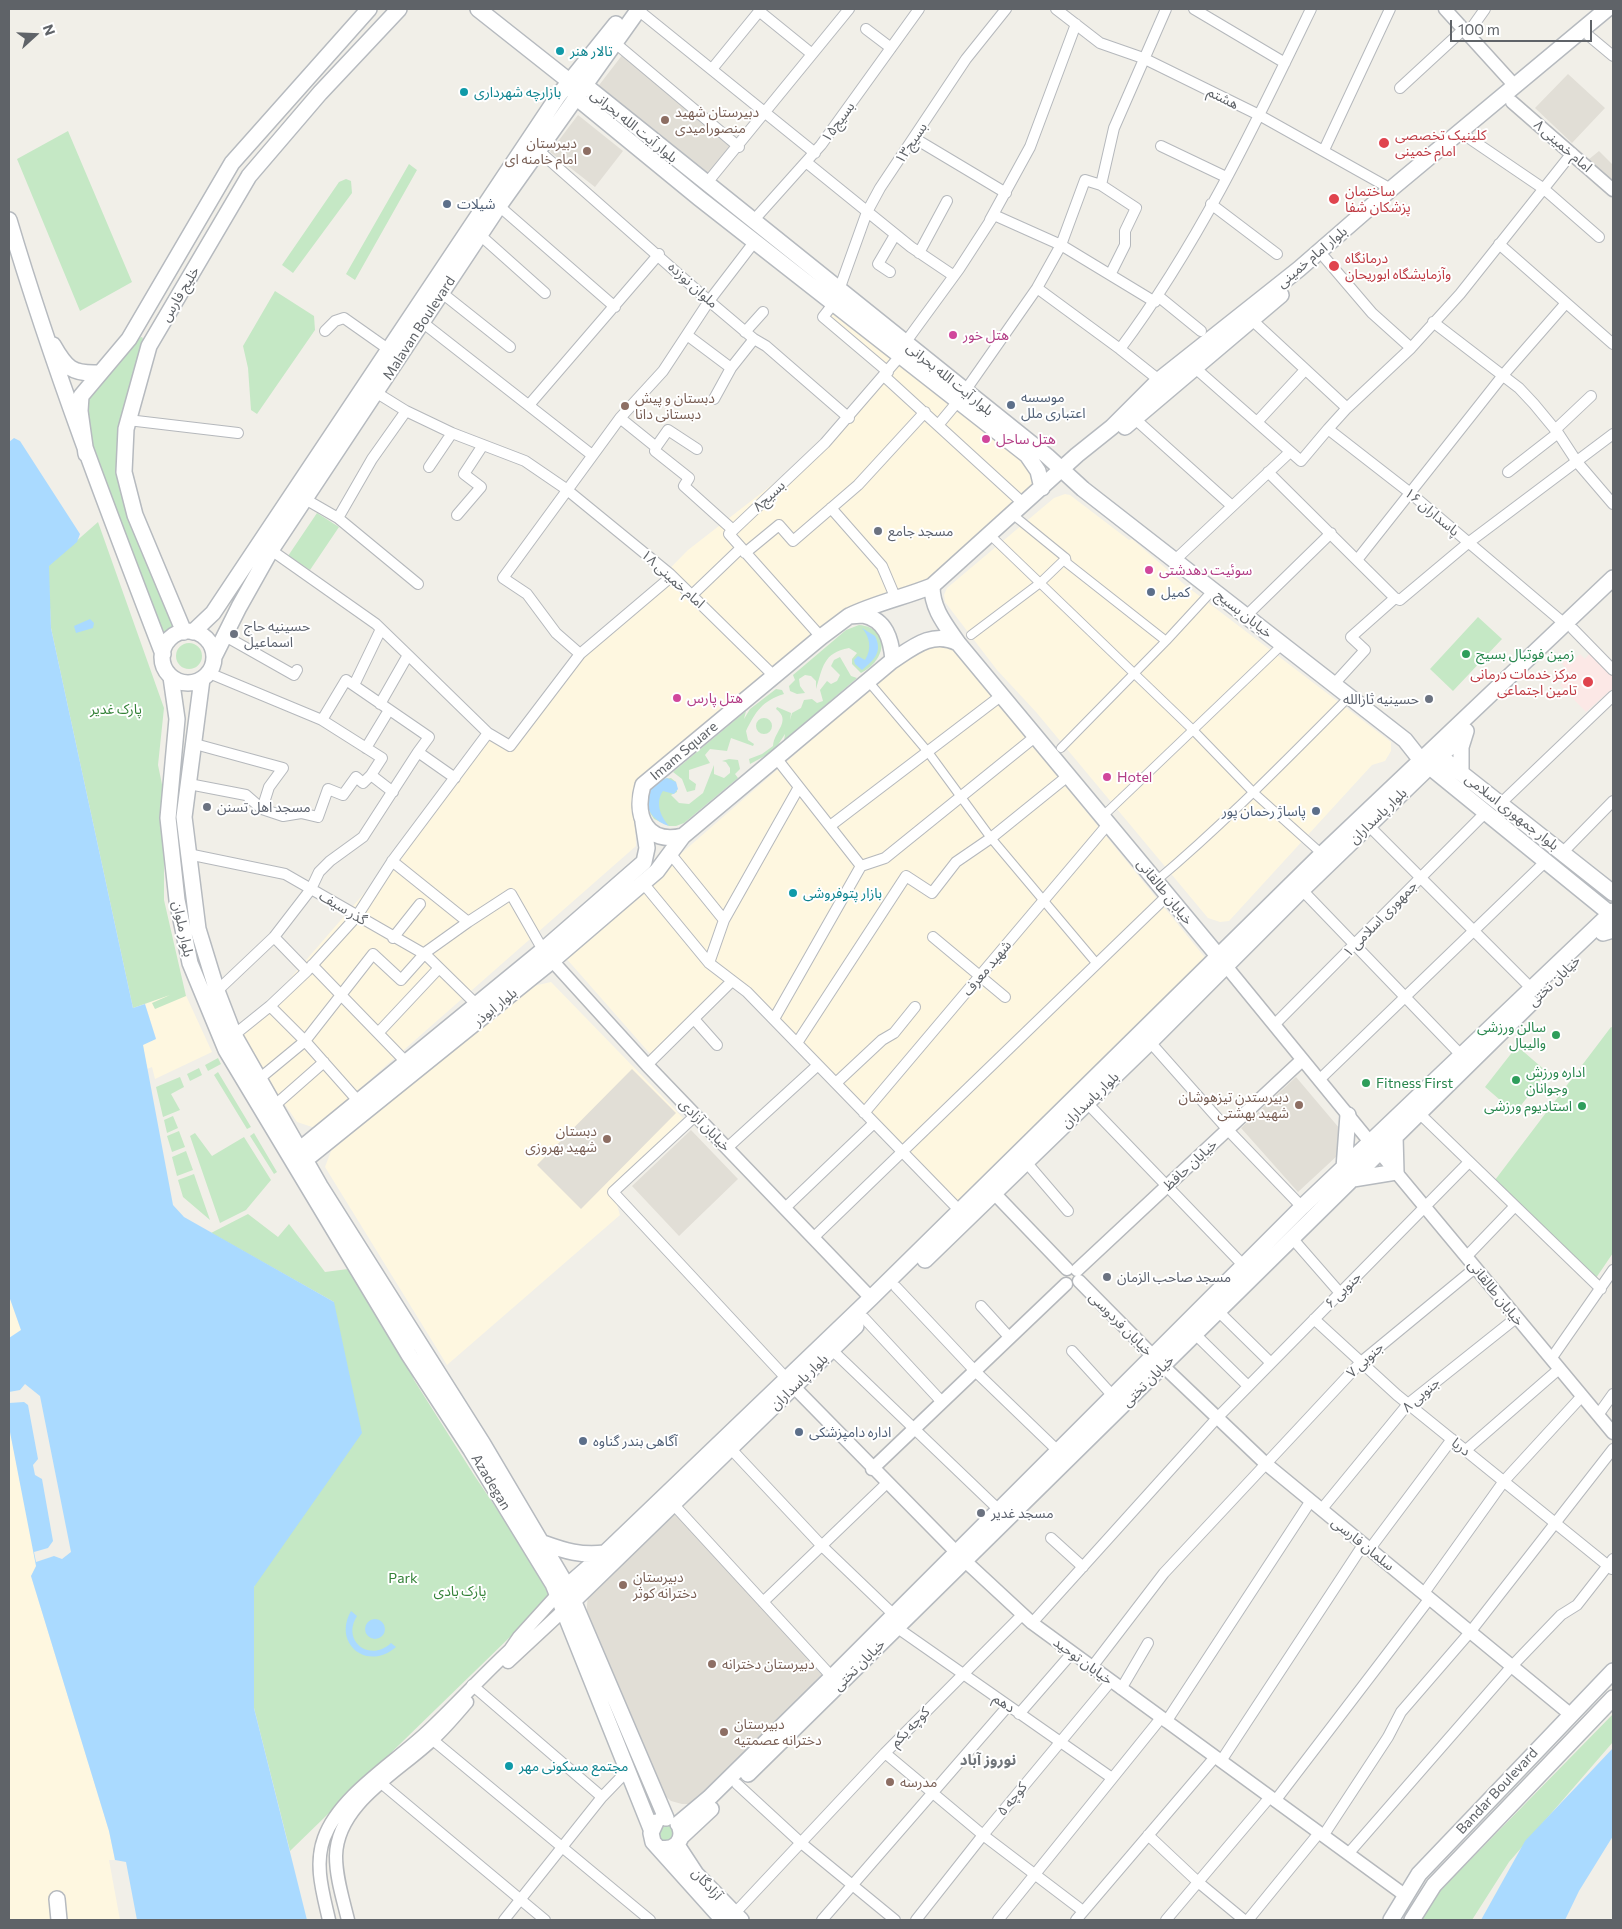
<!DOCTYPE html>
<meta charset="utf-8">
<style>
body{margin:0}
#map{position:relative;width:1622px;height:1929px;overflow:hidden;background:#f1efe8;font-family:Commissioner,sans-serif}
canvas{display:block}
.frame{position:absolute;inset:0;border:10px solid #5f6368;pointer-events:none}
.north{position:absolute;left:10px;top:10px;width:50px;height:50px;-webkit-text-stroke:4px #fff;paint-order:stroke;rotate:70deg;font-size:14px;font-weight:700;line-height:20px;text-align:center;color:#5f6368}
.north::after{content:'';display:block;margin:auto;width:18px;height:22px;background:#5f6368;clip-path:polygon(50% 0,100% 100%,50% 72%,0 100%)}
.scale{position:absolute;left:1450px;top:20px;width:142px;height:22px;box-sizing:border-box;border:2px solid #5f6368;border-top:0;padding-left:6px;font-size:15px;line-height:18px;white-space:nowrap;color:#5f6368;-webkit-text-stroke:4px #fff;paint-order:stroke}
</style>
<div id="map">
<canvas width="1622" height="1929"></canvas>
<div class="frame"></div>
<div class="north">N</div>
<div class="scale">100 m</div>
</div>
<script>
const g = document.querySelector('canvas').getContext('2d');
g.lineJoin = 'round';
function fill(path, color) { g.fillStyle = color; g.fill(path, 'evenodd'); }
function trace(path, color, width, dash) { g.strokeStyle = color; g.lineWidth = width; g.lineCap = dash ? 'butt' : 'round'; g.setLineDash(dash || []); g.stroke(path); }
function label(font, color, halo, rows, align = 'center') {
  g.font = font + ' Commissioner,"Noto Sans Arabic",sans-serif'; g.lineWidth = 4; g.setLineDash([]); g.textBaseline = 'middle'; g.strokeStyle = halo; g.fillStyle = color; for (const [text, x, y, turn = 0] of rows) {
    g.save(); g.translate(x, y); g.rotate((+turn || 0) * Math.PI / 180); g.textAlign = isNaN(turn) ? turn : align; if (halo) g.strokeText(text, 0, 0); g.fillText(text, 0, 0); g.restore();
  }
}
fill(new Path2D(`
 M834 303 1013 444 1042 488 932 586 874 604 643 785 635 819 636 846 315 1128 297 1122 259 1067 251 1048 241 1035 393 860 488 733 510 746 560 680 688 550 823 445 886 377 823 317Z
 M1065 494 1070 495 1129 540 1132 539 1185 585 1391 742V751L1385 761 1372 765 1229 921 1220 922 1208 918 1036 712 997 670 945 602 944 595 947 588 1054 498Z
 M929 642 953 648 1207 960 960 1211 710 961 646 884 893 669Z
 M645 891 732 981 652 1056 565 957Z
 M551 982 683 1118 613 1191 620 1215 447 1365 325 1167 331 1151 529 987Z
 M183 989 212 1052 155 1079 152 1067 147 1069 143 1045 156 1038 145 1004Z
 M9 1296 21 1330 9 1338Z
 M9 1427 37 1566 31 1576 109 1831 115 1860H109L120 1920H9Z`), '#fef7e0');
fill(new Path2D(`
 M623 54 736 148 706 184 593 93Z
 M1568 74 1605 108 1572 143 1535 108Z
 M578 115 623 151 595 187 550 152Z
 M1599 151 1613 165V181L1588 160Z
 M632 1069 676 1113 581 1209 537 1165Z
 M1296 1077 1340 1129 1338 1155 1298 1192 1241 1128Z
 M691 1130 738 1179 679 1236 632 1186Z
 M676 1508 825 1674 699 1800 692 1804H682L671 1801 663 1794 587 1613V1605L588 1595Z`), '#e1ded6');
fill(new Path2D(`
 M1590 653 1613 677V688L1586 712 1560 685 1565 679 1560 674 1566 668 1562 664 1568 658 1572 661 1580 654 1585 659Z`), '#fce8e6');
fill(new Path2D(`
 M68 131 132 282 80 311 17 159Z
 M409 164 417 170 355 280 346 274Z
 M346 179 351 181 352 193 293 273 282 265 339 182Z
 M275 291 314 316 315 330 257 414 251 410 248 368 243 346Z
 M142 337 147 346 121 471 177 627 172 633H166L159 628 92 455 86 414 87 392 133 339Z
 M317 513 339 527 310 570 288 556Z
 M98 522 164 708 158 765 164 794V900L186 996 155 1009 152 1003 170 995 133 1008 51 628 48 566Z
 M1478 617 1502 639 1453 691 1430 669Z
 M859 625C892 628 886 661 861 673L852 664V659L857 653 849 648C823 653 823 667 816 689V681L811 676 805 675 799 679 800 686 805 693 797 694 790 691 789 686 795 680 793 675 846 630Z
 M176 656a13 13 0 1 1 26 0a13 13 0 1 1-26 0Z
 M840 657 851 676 857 678 784 741 785 734 774 751 750 764 749 759 762 754 773 746C774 731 792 721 776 709L777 707 791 713 790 720 792 713 801 708 804 700 812 699 817 703 823 701 820 690 827 681 831 684 837 681 840 675 831 666 834 660Z
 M776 689 782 690 784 694C762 701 756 711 746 731L748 740 754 744 753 746 731 738 727 751 710 749 705 755 710 763 689 770V779L696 784 695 790 687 792 682 779 673 772 746 711 744 719 750 709Z
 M756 726a8 8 0 1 1 16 0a8 8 0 1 1-16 0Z
 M729 759 738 760 740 769 735 774 738 778 684 823 676 826H669L654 819 650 813 651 790 663 779 671 778 676 782 677 792 671 795 679 803 689 804 703 793 714 765V774L724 778 730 773V768L726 762 722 761Z
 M1611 1027 1613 1028V1253L1596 1278 1492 1184Z
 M1517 1046 1547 1072 1515 1113 1485 1087Z
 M218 1058 221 1064 208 1071 205 1065Z
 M199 1068 202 1075 190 1081 187 1074Z
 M218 1072 251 1127 247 1129 214 1075Z
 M180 1077 184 1087 171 1094 180 1110 163 1117 156 1087Z
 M173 1116 178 1128 167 1133 164 1120Z
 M179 1131 185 1147 172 1152 167 1136Z
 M195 1133 212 1156 244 1137 271 1180 246 1210 220 1223 190 1136Z
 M254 1133 277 1172 274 1174 250 1136Z
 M186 1151 193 1170 177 1176 172 1157Z
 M194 1174 210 1220 183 1197 178 1180Z
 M248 1214 278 1237 289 1224 325 1272 348 1269 407 1363 414 1380 474 1475 529 1557 548 1593 546 1602 290 1851 254 1708V1587L334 1302 211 1233Z
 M1613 1714V1742L1509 1862 1472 1920H1420L1431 1900Z
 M669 1821 679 1833 664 1847 654 1828Z`), '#c5e8c5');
fill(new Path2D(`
 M14 438 20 441 80 534 77 542 49 566 51 628 133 1008 145 1004 156 1039 143 1045 173 1205 184 1217 334 1302 362 1433 254 1587V1708L307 1920H137L126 1862 115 1860 109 1831 31 1576 36 1566 9 1427V1338L21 1330 9 1296V442Z
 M90 619 94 623 93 628 76 633 74 626Z
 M862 628 875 636C883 652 874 660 862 670L855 664 854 660 858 656 865 660C872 649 870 637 862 628Z
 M667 778 676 782 678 789 674 794 663 791C655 802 660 816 669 826 642 818 639 787 667 778Z
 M351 1611 357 1616C341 1641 370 1663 391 1643L396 1647C368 1672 332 1644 351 1611Z
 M365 1629a10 10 0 1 1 20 0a10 10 0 1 1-20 0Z
 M1613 1748V1836L1579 1891 1565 1920H1481L1525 1841Z`), '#aadaff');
fill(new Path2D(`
 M25 1384 40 1396 71 1552 62 1559 54 1556 36 1562 34 1552 48 1548 53 1541 42 1479 35 1475 33 1465 38 1459 28 1405 24 1402 9 1403V1392L20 1390Z`), '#f1efe8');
const pedestrian = new Path2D(`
 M1012 514 1066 558 1067 563 1166 641
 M989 534 1193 730 1253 792 1322 854
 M971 635 1040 583 1066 558
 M868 681 928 752 991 838 1097 964
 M1061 748 1166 641 1213 590
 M1103 816 1283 644
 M1156 881C1224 824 1286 760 1349 697`);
const minor = new Path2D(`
 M1056 9 1100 43 1143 58 1259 115 1391 189
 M1194 9 1285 63
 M638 10 815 153
 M759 11 812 54
 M866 29 891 48
 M1468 33 1485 9
 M1589 36 1613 56
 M614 42 739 147
 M712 69 761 9
 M1400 88 1464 29
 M914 138 1006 193
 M1469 138 1544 189 1599 237
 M1161 146 1226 177
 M1324 150 1390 9
 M539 151 709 301 754 339 766 346 849 418
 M806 162 911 247 954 276
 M706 184 849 9
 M1101 185 1114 128 1166 9
 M1211 204 1277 254
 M499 206 615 307
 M990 220 1030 147 1076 24
 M753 221 821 145 919 9
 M480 235 545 293
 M1499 244 1613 344
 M919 253 947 201
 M1325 258 1372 313 1411 348
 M890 272 878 264 895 235
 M1037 288 1120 349 1159 380
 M839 290 867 212 880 188 966 59 1006 9
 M442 293 510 347
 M1158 296 1201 331
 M834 303 823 317 888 372
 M1252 320 1347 408
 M422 322 592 455
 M1433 322 1519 388 1534 404 1558 433 1577 462 1613 504
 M325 331 335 321 344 318 388 349
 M745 332 763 312
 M687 335 731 368
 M905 343 959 269 994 215 1061 245 1155 302
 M1120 349C1198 245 1255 125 1311 9
 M1194 367 1301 461 1328 429 1409 492 1566 625
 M884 376 1024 504
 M965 391 1037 288 1061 245 1085 180 1101 185 1136 208 1125 231V245L1111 273
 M377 393 406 411 452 433 525 461 566 489 670 574 774 676
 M714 399 731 368 754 339
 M529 405 659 254
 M620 418 656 447 655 451 689 478 684 486 733 530
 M1135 419 1232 506
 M128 420 238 433
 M1257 422 1305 370
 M939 424 959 400
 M1328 429 1347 408 1411 348 1460 294 1572 153
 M1555 430 1591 396
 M656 447 668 430 697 449
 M429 467 452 433
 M1268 472 1395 598 1351 637 1365 650 1334 684
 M1508 472 1558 433
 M305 499 338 518 418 584
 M831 508 882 566 896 599
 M457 515 481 487 464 474 483 445
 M338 518 372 459 406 411
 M271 550 376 624 408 655 380 704
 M745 553 779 525 793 541 858 485 925 412
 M1175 560 1290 452
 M1357 560 1504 374 1566 303
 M692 595 741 548
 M1395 598 1400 600 1468 543 1613 434
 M1246 616 1331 533
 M1573 629 1613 670
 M225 636 294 675 297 670
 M821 637 729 534 825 443 901 355
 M580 654 556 633 527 594 503 578 620 418 663 371 709 301 755 241
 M408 655 488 733
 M209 673 322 720 382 758 371 775 393 792
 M354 685 381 629
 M322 720 346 680 429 737 418 752 455 778
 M195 744 283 768 269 787 262 809
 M366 748 389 710
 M189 784 246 795 262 809 283 816 301 813 318 817 328 789 343 795 356 777 363 783 371 775
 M1500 804 1613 696
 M1368 825 1532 989
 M830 826 1002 695
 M669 852 724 920
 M1563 852 1613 801
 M188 854 285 874 426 955 477 1005
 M861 866 885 858 1036 736
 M643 883 709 963 747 992 960 1211
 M1302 890 1461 1055
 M468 922 511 894 543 950
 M274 937 307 971
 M933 937 1005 997
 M393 938 420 904
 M709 963 724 920 799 787
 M312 965 341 995 373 954 401 980 426 952 468 922 392 861
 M217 991 274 937 311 889 319 872 330 861 363 837 418 752
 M270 1006 307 971 357 916 393 860 488 733 510 746 580 654 672 576
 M694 1019 717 1045
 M774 1019 861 866 777 759
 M1274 1025 1486 812
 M379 1032 439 968
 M234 1035 270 1006 305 1041 259 1079
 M1150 1042 1228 1130 1302 1207
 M797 1043 906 876 932 893 956 862 991 838 1069 775
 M647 1065 732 981
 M1319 1080 1546 861
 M836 1083 882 1040 894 1033 915 1007
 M359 1102 305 1041 341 995 407 1063
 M1087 1103 1244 1266
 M274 1106 324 1062
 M864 1113 1109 823
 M1419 1113 1601 1289
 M696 1115 613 1192 786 1378
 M727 1148 818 1065
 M1026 1162 1068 1211
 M785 1208 874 1123
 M813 1238 1168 895
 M1292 1238 1340 1293
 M1466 1257 1515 1206
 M896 1287 975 1371 1058 1451
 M981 1306 1010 1338
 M1218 1311 1271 1363
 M864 1318 942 1402
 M1314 1319 1397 1395 1612 1569
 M1195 1334 1248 1386
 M832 1350 998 1509
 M1072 1351 1113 1396
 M1551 1359 1613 1270
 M1598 1415 1613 1394
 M731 1449 822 1546 893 1614
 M1466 1450 1559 1369
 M674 1505 832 1677
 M1321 1510 1408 1404 1516 1318
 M1051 1538 1083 1567
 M1369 1550 1452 1439
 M1424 1593 1504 1481 1582 1396
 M763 1602 887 1483
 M1032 1623 1217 1418 1469 1162
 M896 1627 1112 1778
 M1092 1667 1164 1573 1361 1362 1475 1268
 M472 1685 602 1797 504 1920
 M1121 1689 1148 1643
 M1019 1714 1072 1653
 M1166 1722 1310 1502
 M428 1736 650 1920
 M885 1753 983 1835 1083 1911
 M1221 1761 1363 1545
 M375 1778 545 1920
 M737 1784 800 1842 895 1920
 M602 1797 629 1769
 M1275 1801 1430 1598
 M1148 1835 1198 1882 1244 1920
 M1323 1836 1388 1737 1401 1712 1471 1631 1613 1449
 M1348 1854 1512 1666 1561 1615 1577 1605 1613 1559
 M734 1914 885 1753 1023 1614
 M822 1920 1008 1706
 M916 1920 983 1835 1111 1681
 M998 1920 1161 1718
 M1076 1920 1215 1757
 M1166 1920 1270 1797
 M1248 1920 1319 1833`);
const tertiary = new Path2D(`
 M1445 9 1515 86
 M1512 102 1613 190
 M546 954 647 1065 871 1298
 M1226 966 1370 1142
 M1380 1153 1613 1433
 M994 1193 1067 1269
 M1077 1270 1302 1060
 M1079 1281 1163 1366 1265 1463 1570 1714
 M794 1387 964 1560 1032 1623 1406 1896
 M872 1469 1066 1284
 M508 1662 565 1609
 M329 1920C323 1893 314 1865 324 1838 339 1796 394 1763 426 1733 455 1706 481 1677 510 1650L519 1637 558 1594
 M348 1920C343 1899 336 1878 336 1856 337 1803 400 1771 433 1739 445 1728 456 1715 467 1702`);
const secondary = new Path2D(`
 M478 9 569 81 586 86 1047 456 1083 489 1405 740 1420 759 1613 916
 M573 90 577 98 699 198 1027 455 1038 471 1042 488
 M9 220C53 368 108 511 163 654
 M53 345C66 368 72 374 98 373
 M1125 427 1281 295
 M86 454 80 411 81 396 129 339 232 163 369 9
 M932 586C932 609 945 624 958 643L1224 963
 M863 615C886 620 891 639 893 660L683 836C646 845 634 816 643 785L821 637 849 616Z
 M849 616C876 603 905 597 932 586L1077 455 1112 427 1159 380 1299 269 1391 189 1607 9
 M162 657a26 26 0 1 1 52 0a26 26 0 1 1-52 0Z
 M184 632 135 515 124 472 126 429 149 346 249 176 320 93 399 9
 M193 632 213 613 558 96 616 24
 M214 657 239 607 271 550 499 206 639 9
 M892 661C913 647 933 630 958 643
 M171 677 177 719 168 818 177 900 190 963 226 1050 409 1355 471 1450 553 1584 651 1829
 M202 679 184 817 198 929 217 991 234 1035 320 1186 483 1444 567 1586 666 1818
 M1432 750 1613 893
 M1461 773V747L1466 731
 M1603 933 1613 930
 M293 1155 543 950 644 862 647 848 643 822
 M299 1165 552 961 657 871 683 836
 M1344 1168 1348 1115
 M1353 1179 1396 1172 1395 1136
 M925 1260 1150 1042 1302 890 1457 740
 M543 1543C565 1551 581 1556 605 1553
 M558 1594 605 1553 871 1298 1322 854 1613 578
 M565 1609 856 1326
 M748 1774 1531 1003
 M656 1822 651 1833 653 1842 723 1920
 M678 1824 709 1798 832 1677 1302 1207 1613 911
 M681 1837 711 1809
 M677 1845 696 1874 741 1920
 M660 1848C674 1851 684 1841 680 1828
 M57 1899 59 1920
 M1391 1920 1419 1874 1613 1671
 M1412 1920 1434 1885 1613 1698`);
trace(pedestrian, '#b5b8bc', 10);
trace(minor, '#b5b8bc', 12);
trace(tertiary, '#b5b8bc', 15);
trace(secondary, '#b6babf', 18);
trace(pedestrian, '#fff', 8);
trace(minor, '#fff', 10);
trace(tertiary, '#fff', 12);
trace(secondary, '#fff', 15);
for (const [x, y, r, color] of [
 [560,51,5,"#0f9aa8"],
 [464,92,5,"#0f9aa8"],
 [665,120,5,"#8d6e63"],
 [1384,143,6,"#e0444e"],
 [587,151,5,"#8d6e63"],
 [1334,199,6,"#e0444e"],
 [447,204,5,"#5c6f8a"],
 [1334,266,6,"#e0444e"],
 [953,335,5,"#d1479c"],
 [1011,405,5,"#5c6f8a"],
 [625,406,5,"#8d6e63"],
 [986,439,5,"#d1479c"],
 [878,531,5,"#6b7280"],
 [1149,570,5,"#d1479c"],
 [1151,592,5,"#5c6f8a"],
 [234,634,5,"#6b7280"],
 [1466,654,5,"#2e9e5b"],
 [1588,682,6,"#e0444e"],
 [677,698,5,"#d1479c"],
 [1429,699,5,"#6b7280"],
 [1107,777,5,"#d1479c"],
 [207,807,5,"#6b7280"],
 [1316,811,5,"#5c6f8a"],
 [793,893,5,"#0f9aa8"],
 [1556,1035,5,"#2e9e5b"],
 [1516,1080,5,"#2e9e5b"],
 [1366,1083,5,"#2e9e5b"],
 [1299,1105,5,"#8d6e63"],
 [1582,1106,5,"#2e9e5b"],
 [607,1139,5,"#8d6e63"],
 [1107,1277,5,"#6b7280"],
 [799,1432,5,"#5c6f8a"],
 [583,1441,5,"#5c6f8a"],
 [981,1513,5,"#6b7280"],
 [623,1585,5,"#8d6e63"],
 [712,1664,5,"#8d6e63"],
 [724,1732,5,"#8d6e63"],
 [509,1766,5,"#0f9aa8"],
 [890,1782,5,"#8d6e63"]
]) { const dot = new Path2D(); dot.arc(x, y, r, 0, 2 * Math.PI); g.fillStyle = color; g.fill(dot); trace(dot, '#fff', 2); }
label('14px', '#0d838f', '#fff', [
 ["تالار هنر",570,51],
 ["بازارچه شهرداری",474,92],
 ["بازار پتوفروشی",803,893],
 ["مجتمع مسکونی مهر",519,1766]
], 'left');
label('14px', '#5f6368', '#fff', [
 ["هشتم",1223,98,27],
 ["بسیج۱۵",838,122,-54],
 ["بلوار آیت الله بحرانی",634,126,39],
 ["بسیج۱۳",911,143,-56],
 ["امام خمینی ۸",1563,146,41],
 ["بلوار امام خمینی",1312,257,-40],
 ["ملوان نوزده",693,285,42],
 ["خلیج فارس",180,294,-59],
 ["Malavan Boulevard",419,328,-57],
 ["بلوار آیت الله بحرانی",950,379,39],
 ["بسیج۸",769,496,-43],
 ["پاسداران ۱۶",1432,512,40],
 ["امام خمینی ۱۸",673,579,42],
 ["خیابان بسیج",1244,614,38],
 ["Imam Square",684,751,-40],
 ["بلوار جمهوری اسلامی",1512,812,38],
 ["بلوار پاسداران",1378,816,-44],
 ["خیابان طالقانی",1165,892,51],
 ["گذر سیف",343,908,31],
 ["جمهوری اسلامی ۱",1380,919,-46],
 ["بلوار ملوان",183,929,78],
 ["شهید معرف",987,968,-50],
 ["خیابان تختی",1554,981,-44],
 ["بلوار ابوذر",495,1007,-39],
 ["بلوار پاسداران",1090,1100,-44],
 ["خیابان آزادی",705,1125,46],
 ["خیابان حافظ",1190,1165,-43],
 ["۶ جنوبی",1343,1290,-45],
 ["خیابان طالقانی",1496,1293,51],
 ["خیابان فردوسی",1121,1324,45],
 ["۷ جنوبی",1365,1360,-43],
 ["خیابان تختی",1148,1381,-45],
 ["بلوار پاسداران",799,1382,-44],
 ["۸ جنوبی",1421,1395,-41],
 ["دریا",1461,1447,39],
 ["Azadegan",491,1482,59],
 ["سلمان فارسی",1363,1544,39],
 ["خیابان توحید",1083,1661,36],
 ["خیابان تختی",859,1665,-45],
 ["دهم",1004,1703,34],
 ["کوچه یکم",910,1727,-46],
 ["Bandar Boulevard",1497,1791,-47],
 ["کوچه ۵",1012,1799,-51],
 ["آزادگان",707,1884,48]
]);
label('14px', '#785e54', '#fff', [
 ["دبیرستان شهید",675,112],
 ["منصورامیدی",675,128],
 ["دبیرستان",577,143,"right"],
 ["امام خامنه ای",577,159,"right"],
 ["دبستان و پیش",635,398],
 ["دبستانی دانا",635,414],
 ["دبیرستدن تیزهوشان",1289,1097,"right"],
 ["شهید بهشتی",1289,1113,"right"],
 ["دبستان",597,1131,"right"],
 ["شهید بهروزی",597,1147,"right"],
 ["دبیرستان",633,1577],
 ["دخترانه کوثر",633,1593],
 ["دبیرستان دخترانه",722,1664],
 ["دبیرستان",734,1724],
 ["دخترانه عصمتیه",734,1740],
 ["مدرسه",900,1782]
], 'left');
label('14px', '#be3a42', '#fff', [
 ["کلینیک تخصصی",1395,135],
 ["امام خمینی",1395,151],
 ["ساختمان",1345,191],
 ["پزشکان شفا",1345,207],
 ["درمانگاه",1345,258],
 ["وآزمایشگاه ابوریحان",1345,274],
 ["مرکز خدمات درمانی",1577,674,"right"],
 ["تامین اجتماعی",1577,690,"right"]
], 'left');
label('14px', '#4e5e75', '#fff', [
 ["شیلات",457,204],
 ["موسسه",1021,397],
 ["اعتباری ملل",1021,413],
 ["کمیل",1161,592],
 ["پاساژ رحمان پور",1306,811,"right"],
 ["اداره دامپزشکی",809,1432],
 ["آگاهی بندر گناوه",593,1441]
], 'left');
label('14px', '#b23c85', '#fff', [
 ["هتل خور",963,335],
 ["هتل ساحل",996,439],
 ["سوئیت دهدشتی",1159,570],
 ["هتل پارس",687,698],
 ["Hotel",1117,777]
], 'left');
label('14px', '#5b616d', '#fff', [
 ["مسجد جامع",888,531],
 ["حسینیه حاج",244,626],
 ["اسماعیل",244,642],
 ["حسینیه ثارالله",1419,699,"right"],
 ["مسجد اهل تسنن",217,807],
 ["مسجد صاحب الزمان",1117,1277],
 ["مسجد غدیر",991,1513]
], 'left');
label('14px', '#27864d', '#fff', [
 ["زمین فوتبال بسیج",1476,654],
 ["سالن ورزشی",1546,1027,"right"],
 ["والیبال",1546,1043,"right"],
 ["اداره ورزش",1526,1072],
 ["وجوانان",1526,1088],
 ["Fitness First",1376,1083],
 ["استادیوم ورزشی",1572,1106,"right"]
], 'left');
label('14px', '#348238', '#fff', [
 ["پارک غدیر",116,709],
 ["Park",403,1578],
 ["پارک بادی",460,1591]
]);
label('bold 15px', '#70757a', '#fff', [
 ["نوروز آباد",988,1760]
]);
</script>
